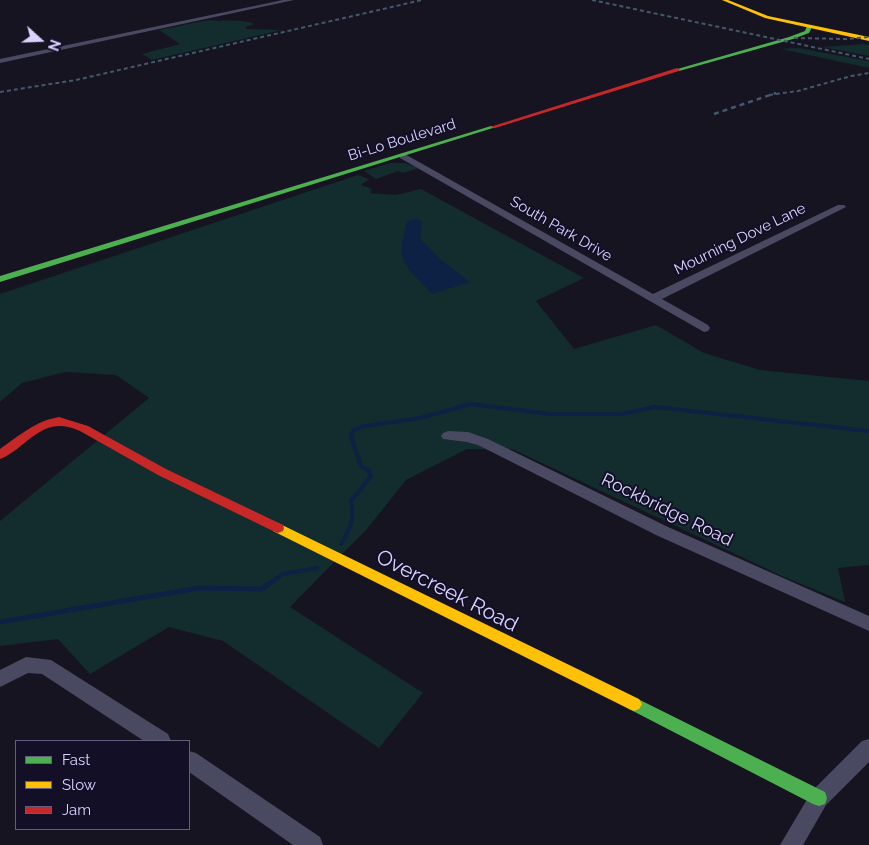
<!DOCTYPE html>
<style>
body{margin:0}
#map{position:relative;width:869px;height:845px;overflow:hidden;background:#161421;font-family:Raleway,sans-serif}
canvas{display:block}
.legend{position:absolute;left:15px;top:740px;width:175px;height:90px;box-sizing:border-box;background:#130f26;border:1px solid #625e7d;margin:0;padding:6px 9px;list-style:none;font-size:15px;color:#d9d4ff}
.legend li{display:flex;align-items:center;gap:10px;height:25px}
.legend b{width:25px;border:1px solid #625e7d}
.north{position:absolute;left:15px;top:15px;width:50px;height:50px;-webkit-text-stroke:4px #130f26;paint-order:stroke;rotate:110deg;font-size:14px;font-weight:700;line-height:20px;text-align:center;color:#d9d4ff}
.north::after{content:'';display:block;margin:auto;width:18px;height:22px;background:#d9d4ff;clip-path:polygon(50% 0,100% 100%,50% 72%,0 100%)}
</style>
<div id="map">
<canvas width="869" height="845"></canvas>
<ul class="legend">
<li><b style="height:6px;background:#4caf50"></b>Fast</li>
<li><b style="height:6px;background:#ffc107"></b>Slow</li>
<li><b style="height:6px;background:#c62828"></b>Jam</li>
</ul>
<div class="north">N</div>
</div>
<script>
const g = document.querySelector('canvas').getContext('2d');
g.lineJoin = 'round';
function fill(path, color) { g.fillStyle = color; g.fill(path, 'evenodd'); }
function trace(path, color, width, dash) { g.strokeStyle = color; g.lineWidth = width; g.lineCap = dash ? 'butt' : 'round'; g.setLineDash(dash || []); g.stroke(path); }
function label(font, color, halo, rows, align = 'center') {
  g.font = font + ' Raleway,sans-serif'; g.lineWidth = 4; g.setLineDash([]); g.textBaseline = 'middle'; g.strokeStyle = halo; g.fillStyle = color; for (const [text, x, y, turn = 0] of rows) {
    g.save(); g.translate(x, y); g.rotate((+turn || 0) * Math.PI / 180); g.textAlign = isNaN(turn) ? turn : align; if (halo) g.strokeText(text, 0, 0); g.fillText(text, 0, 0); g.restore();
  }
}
fill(new Path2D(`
 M208 20C223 22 241 18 255 24L245 27 247 29 282 30 152 60 142 54 180 44 159 30Z
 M864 44 869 45V56L822 47Z
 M798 48 869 61V68L781 49Z
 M390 163H405L419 168 403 173 398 171 376 179 364 171Z
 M358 175 369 179 361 185 372 189 370 193 396 195 421 189 584 278 536 301 574 349 656 325 704 353 760 370 869 381V565L838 568 845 602 784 577 512 449H467L406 480 367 529 290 607 423 693 379 748 223 641 169 627 90 674 58 639 0 646V521L149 398 116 375 65 372 22 383 0 402V294Z`), '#132c2d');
fill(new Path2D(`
 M416 219 422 221 420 239 440 259 470 282 432 294C404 262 395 265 407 221Z`), '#0d2144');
trace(new Path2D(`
 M341 544C350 529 355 519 351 501L371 476 369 471 361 466 351 436 354 430 365 426 420 418 471 404 549 414H622L655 407 869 431
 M275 580 283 574 317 568`), '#0d2144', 4);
trace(new Path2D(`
 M0 622 199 588 262 589 276 579`), '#0d2144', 5);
fill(new Path2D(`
 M283 0H294L0 63V59Z
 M403 153 653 294 838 205H844L846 207 662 299 708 325 710 328 708 331 704 332 400 158V154Z
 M448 431 468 432 488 439 668 527 869 616V631L656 535 478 445 467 442 443 439 441 436 443 433Z
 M26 657 51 660 168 734 171 741H144L42 674 28 673 0 687V670Z
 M869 739V762L826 805 803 845H780L812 791 862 741Z
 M189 751 196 753 320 837 323 845H293L189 772Z`), '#4a4962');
fill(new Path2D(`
 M807 26 812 27 809 33 793 39 679 71 674 70 789 37 805 31Z
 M491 126 496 127 0 282V276Z
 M634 697 825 792 827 798 825 804 819 806 813 804 629 709 626 704 629 699Z`), '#4caf50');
fill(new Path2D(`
 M722 0H728L768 16 869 37V41L765 18Z
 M278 523 639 699 642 704 639 709 634 711 629 709 273 531 272 528 273 525Z`), '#ffc107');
fill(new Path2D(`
 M677 68 680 70 679 71 495 128 490 127Z
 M59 417 88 426 166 469 283 525 284 528 283 531 278 533 273 531 158 475 80 431C52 418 38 432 17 449 11 453 6 457 0 459V449C19 436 35 421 59 417Z`), '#c62828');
trace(new Path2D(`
 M592 0 869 59
 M794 38 846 39 869 37
 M0 92 76 80 422 0
 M769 95 798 91 851 76 869 73`), '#43596b', 2, [4, 3]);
trace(new Path2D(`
 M714 114 776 93`), '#43596b', 2.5, [5, 4]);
label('15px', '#d9d4ff', '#130f26', [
 ["Bi-Lo Boulevard",402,140,-17],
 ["South Park Drive",561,229,30],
 ["Mourning Dove Lane",740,239,-26]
]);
label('18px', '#d9d4ff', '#130f26', [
 ["Rockbridge Road",667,510,26]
]);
label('21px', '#d9d4ff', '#130f26', [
 ["Overcreek Road",447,591,27]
]);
</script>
